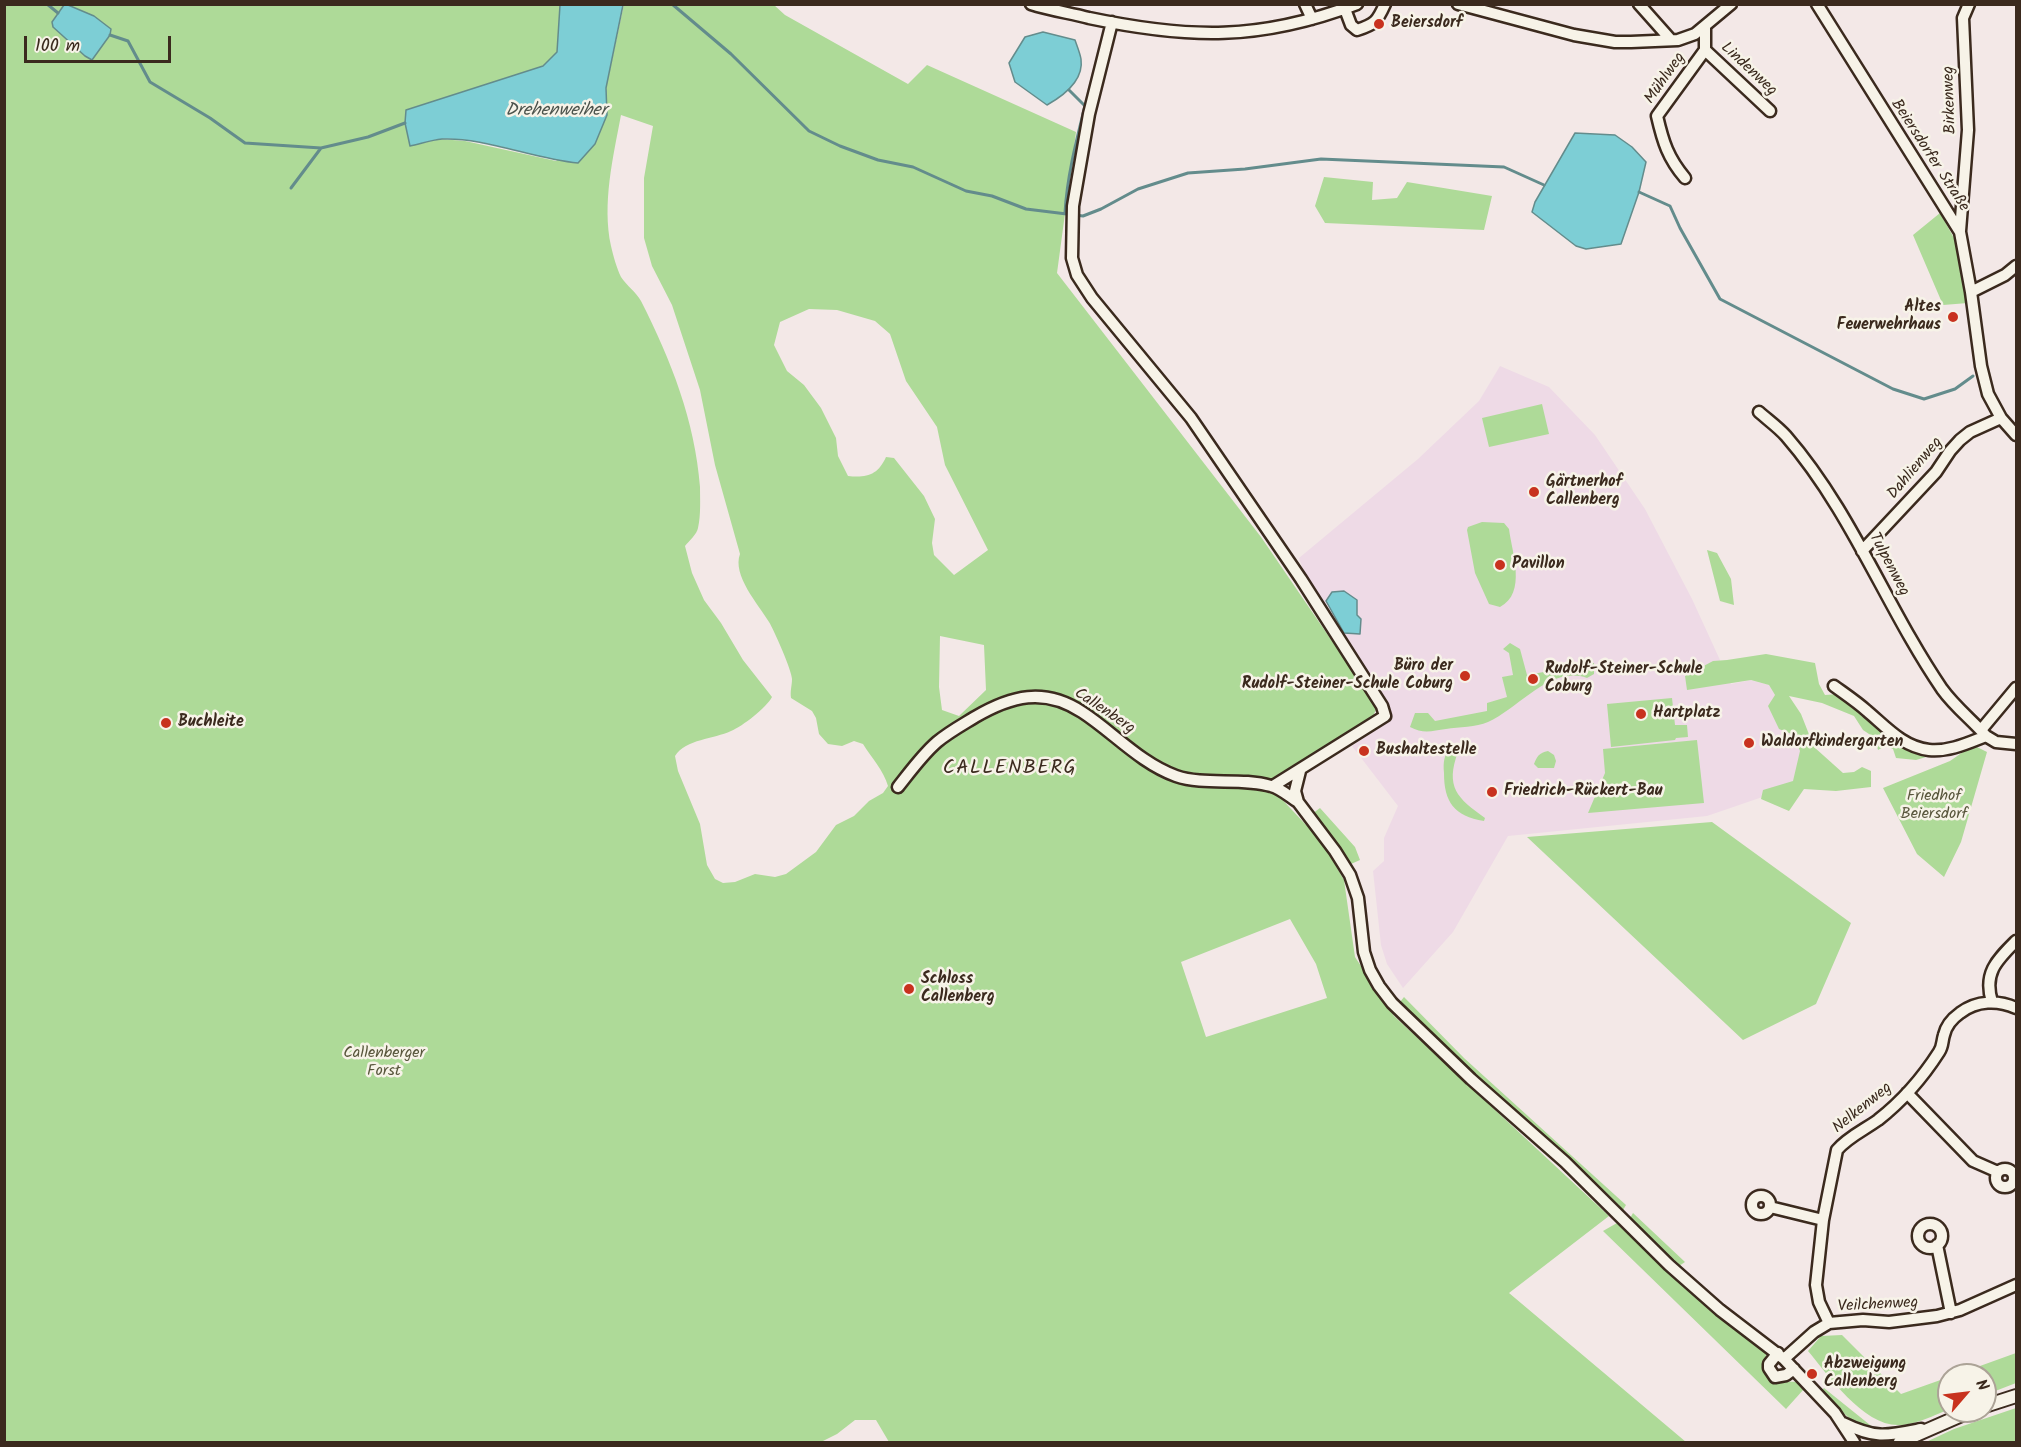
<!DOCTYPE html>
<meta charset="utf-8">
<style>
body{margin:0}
#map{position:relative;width:2021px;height:1447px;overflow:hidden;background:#f3e8e7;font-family:Kalam,sans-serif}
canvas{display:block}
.frame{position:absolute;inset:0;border:6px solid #3b2a1e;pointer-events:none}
.north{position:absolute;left:1937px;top:1363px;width:60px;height:60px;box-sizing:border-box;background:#f7f3e8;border:2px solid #aca397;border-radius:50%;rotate:62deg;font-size:16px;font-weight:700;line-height:24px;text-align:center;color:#3b2a1e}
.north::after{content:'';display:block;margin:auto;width:21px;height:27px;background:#c8321e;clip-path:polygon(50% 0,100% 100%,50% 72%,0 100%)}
.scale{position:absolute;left:24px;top:36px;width:147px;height:27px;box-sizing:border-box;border:3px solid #3b2a1e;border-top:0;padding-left:8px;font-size:18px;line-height:21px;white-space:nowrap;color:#3b2a1e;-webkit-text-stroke:4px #f7f3e8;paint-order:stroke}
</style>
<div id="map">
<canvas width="2021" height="1447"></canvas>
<div class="frame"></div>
<div class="north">N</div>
<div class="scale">100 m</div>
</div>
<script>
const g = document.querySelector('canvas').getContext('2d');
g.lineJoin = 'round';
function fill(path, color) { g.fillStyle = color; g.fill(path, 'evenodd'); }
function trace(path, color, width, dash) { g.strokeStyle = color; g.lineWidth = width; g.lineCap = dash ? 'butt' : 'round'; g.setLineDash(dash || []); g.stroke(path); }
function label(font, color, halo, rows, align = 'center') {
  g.font = font + ' Kalam,sans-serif'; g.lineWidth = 5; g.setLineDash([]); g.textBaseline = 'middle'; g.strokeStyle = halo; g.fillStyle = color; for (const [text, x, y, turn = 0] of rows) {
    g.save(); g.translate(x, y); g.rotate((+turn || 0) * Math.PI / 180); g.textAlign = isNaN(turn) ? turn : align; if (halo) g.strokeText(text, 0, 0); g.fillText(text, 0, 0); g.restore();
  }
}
fill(new Path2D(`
 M1500 366 1549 387 1595 435 1645 509 1692 599 1731 684 1751 680 1769 685 1784 710 1815 779 1707 816 1508 836 1453 932 1403 988 1387 964 1381 945 1373 871 1384 861V838L1398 806 1352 746 1393 718 1384 697 1307 582 1299 558 1418 459 1479 401Z`), '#eedae6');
fill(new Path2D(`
 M624 4 774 5 785 15 908 84 927 65 1076 132 1057 273 1261 537 1377 707 1372 719 1294 771 1277 794 1322 842 1344 880 1355 957 1394 1016 1609 1216 1509 1293 1686 1442H889L876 1420H855L837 1434 821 1442H5V5H64L52 22 53 27 85 56 92 60 94 16 68 5H560L557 52 543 66 406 110 405 123 410 146 440 139 465 141 556 161 607 115 606 88ZM621 115 653 126 644 178V238L652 266 672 305 700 390 715 465 740 554C732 575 758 604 769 622 774 630 792 671 792 679 792 686 790 690 791 698L812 711 816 718 819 734 828 744 842 746 854 741 863 744C871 757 884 771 888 786L883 793 869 801 854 816 836 825 816 852 786 874 775 877 755 874 735 882 723 883 715 879 707 865 700 824 678 771 675 756C686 739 714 739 731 731 743 726 766 708 772 697L743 660 721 623 704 600 692 573 685 546C689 541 697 534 698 528 701 515 700 500 700 487 695 421 671 360 641 301 636 292 627 286 621 277 617 269 613 255 611 246 602 203 613 158 621 115ZM809 309 837 310 875 321 890 334 906 381 937 427 945 465 988 550 954 575 934 555 932 543 935 519 924 496 894 458 886 457C878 475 867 478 848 476L838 456 836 438 821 408 804 385 787 371 774 345 780 322ZM940 636 984 645 986 690 959 716 942 710 939 687ZM1290 919 1316 964 1327 998 1206 1037 1181 962Z
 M1324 177 1373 182 1372 200 1397 198 1407 182 1492 196 1484 230 1325 223 1315 206Z
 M1940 213 1954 238 1968 303 1943 305 1913 235Z
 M1542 404 1549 434 1489 447 1482 418Z
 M1482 522 1504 523 1509 529C1512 553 1527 593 1500 607L1489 604 1475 573 1467 530 1468 527Z
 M1707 550 1717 553 1731 579 1734 605 1720 601Z
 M1510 643 1520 649 1527 675 1594 663V674L1587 678C1550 665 1520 708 1488 722 1476 727 1459 727 1446 729 1432 731 1423 734 1410 727L1415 713H1428L1435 721 1487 711V703L1507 697 1502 677 1513 675 1509 653 1503 649Z
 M1766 654 1815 663 1819 684 1825 695 1839 694 1891 738 1933 755 1916 760 1896 758 1893 749 1885 746 1878 750 1875 738 1863 730 1854 716 1822 703 1789 696 1801 714 1814 747 1843 773 1854 772 1862 767 1871 771V787L1836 791 1804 789 1789 811 1761 799 1763 790 1793 781 1800 751 1794 735 1779 729 1768 706 1775 695 1769 685 1751 680 1687 690 1685 676 1713 661 1727 660Z
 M1672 698 1675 725H1687L1688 737 1676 738 1675 740 1611 747 1607 704Z
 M1697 740 1704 803 1588 813 1605 773 1603 749Z
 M1973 745 1987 752 1961 842 1944 877 1917 854 1883 788 1950 761Z
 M1450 747 1458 752C1445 787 1457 798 1485 818L1484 821C1454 816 1444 802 1444 773 1443 762 1444 756 1450 747Z
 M1548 751 1554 755 1556 761 1554 768H1538L1534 764C1537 756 1539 753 1548 751Z
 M1320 808 1355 847 1360 860 1351 864 1312 814Z
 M1712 822 1851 923 1816 1004 1743 1040 1527 837Z
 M1404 997 1464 1058 1626 1205 1623 1210 1616 1209 1430 1034 1400 1002Z
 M1633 1213 1685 1262 1679 1266 1629 1220Z
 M1617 1223 1693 1294 1767 1350 1763 1369C1767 1374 1772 1381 1778 1382 1789 1384 1796 1377 1804 1389L1786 1409 1603 1231Z
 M1842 1335 1901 1394 1949 1377V1409C1936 1415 1914 1425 1900 1425 1864 1427 1829 1376 1808 1351L1821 1336Z
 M2016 1353V1383L1985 1395V1375H1955Z
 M1824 1388 1875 1429V1432C1853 1426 1837 1406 1821 1391Z
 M2016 1408V1442H1926L1954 1429Z`), '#aeda98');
const water = new Path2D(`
 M64 5H68L94 16 111 29 110 35 92 60 85 56 53 27 52 22Z
 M560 5H623L606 88 607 115 595 144 578 163C534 159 484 137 442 139 431 140 420 144 410 146L405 123 406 110 543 66 557 52Z
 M1043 32 1075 40C1077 46 1080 53 1081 59 1084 80 1063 96 1047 105L1015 82 1009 63 1025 37Z
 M1575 133 1615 135 1632 147 1646 162 1639 192 1621 244 1586 249 1576 246 1532 212 1535 202Z
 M1344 591 1357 600V615L1361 619 1360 634 1344 633 1326 601 1332 592Z`);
fill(water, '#7dced5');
trace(water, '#638c8c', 1.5);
trace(new Path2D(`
 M47 4 58 13
 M672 4 731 54 809 131 840 146 878 160 913 167 966 191 992 196 1026 209 1083 216 1101 209 1138 189 1188 173 1245 169 1321 159 1504 167 1544 185
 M110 35 128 41 150 82 210 118 245 143 321 148 368 137 405 123
 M291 188 321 148
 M1639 192 1670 206 1680 228 1720 299 1893 389 1924 399 1955 389 1973 376
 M1065 213C1067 177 1076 142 1085 106L1069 90`), '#638c8c', 3);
const minor = new Path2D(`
 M1031 4C1050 10 1070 13 1089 18 1189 39 1260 41 1357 4
 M1305 4 1312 19
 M1458 4 1574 35 1615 42H1631L1678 40 1695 34 1731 4
 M1639 4 1671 40
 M1817 4 1960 232 1971 292 1981 366 1988 394 2001 418 2016 435
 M1345 9 1351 25 1357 30C1375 24 1377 22 1385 4
 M1112 22 1089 114 1073 206 1072 258 1077 275 1092 298 1191 418 1301 579 1382 706 1385 716 1273 786
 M1705 50 1770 111
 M1685 178C1668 158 1663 142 1657 116L1705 50V27
 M1960 231 1968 130 1963 18 1969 4
 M1971 292 2005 275 2016 266
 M1759 412C1768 420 1778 427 1786 436 1852 512 1886 607 1942 689 1955 707 1972 720 1986 736
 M1862 551 1936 472 1950 451 1960 440 1970 432 2001 418
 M1834 686C1845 694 1857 702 1867 711 1886 727 1903 747 1929 750 1949 752 1968 743 1986 736L1996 742 2016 744
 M1981 730 2016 688
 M1300 771 1295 791 1298 802 1335 851 1350 875 1358 898 1364 952 1370 970 1379 986 1392 1003 1471 1079 1565 1162 1669 1265 1720 1310 1784 1359 1835 1413 1854 1442
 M898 787C910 772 922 755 937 742 949 732 962 725 975 717 1011 696 1044 687 1082 712 1113 732 1140 763 1176 776 1205 786 1240 777 1271 786 1280 788 1290 797 1298 802
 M1992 1002C1983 973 1997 960 2016 941
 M1907 1093 1973 1161 1998 1172
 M1996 1178a9 9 0 1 1 18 0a9 9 0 1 1-18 0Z
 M1752 1205a9 9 0 1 1 18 0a9 9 0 1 1-18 0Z
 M1770 1207 1823 1220
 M1918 1236a12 12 0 1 1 24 0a12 12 0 1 1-24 0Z
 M1937 1245 1951 1313
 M1829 1323 1819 1302 1816 1285 1823 1220 1837 1150C1848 1137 1864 1130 1878 1120 1901 1102 1923 1077 1939 1052 1943 1046 1942 1041 1944 1035 1946 1026 1953 1018 1960 1013 1977 1000 1998 1000 2016 1008
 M1778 1353 1769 1364V1368L1775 1377 1786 1375 1794 1369
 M1784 1359 1814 1332 1829 1323 1863 1320 1889 1322 1937 1316 1960 1310 2016 1285
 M1843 1423C1876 1439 1886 1436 1921 1429`);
const tertiary = new Path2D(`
 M1985 1406 2016 1396
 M1900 1442 1971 1411`);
trace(minor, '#3b2a1e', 15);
trace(tertiary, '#3b2a1e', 16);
trace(minor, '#f7f3e8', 10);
trace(tertiary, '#f7f3e8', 12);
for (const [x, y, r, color] of [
 [1379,24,6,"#c8321e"],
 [1953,317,6,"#c8321e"],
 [1534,492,6,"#c8321e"],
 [1500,565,6,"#c8321e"],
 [1465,676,6,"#c8321e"],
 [1533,679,6,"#c8321e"],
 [1641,714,6,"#c8321e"],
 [166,723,6,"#c8321e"],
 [1749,743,6,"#c8321e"],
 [1364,751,6,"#c8321e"],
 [1492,792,6,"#c8321e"],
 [909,989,6,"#c8321e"],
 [1812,1374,6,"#c8321e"]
]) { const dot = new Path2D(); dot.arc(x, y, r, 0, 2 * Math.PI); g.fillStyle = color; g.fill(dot); trace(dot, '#f7f3e8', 2); }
label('bold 16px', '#3b2a1e', '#f7f3e8', [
 ["Beiersdorf",1391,24],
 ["Altes",1941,308,"right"],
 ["Feuerwehrhaus",1941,326,"right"],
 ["Gärtnerhof",1546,483],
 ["Callenberg",1546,501],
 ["Pavillon",1512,565],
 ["Büro der",1453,667,"right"],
 ["Rudolf-Steiner-Schule Coburg",1453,685,"right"],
 ["Rudolf-Steiner-Schule",1545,670],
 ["Coburg",1545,688],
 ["Hartplatz",1653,714],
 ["Buchleite",178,723],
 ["Waldorfkindergarten",1761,743],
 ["Bushaltestelle",1376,751],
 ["Friedrich-Rückert-Bau",1504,792],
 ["Schloss",921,980],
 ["Callenberg",921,998],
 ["Abzweigung",1824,1365],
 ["Callenberg",1824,1383]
], 'left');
label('16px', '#3b2a1e', '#f7f3e8', [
 ["Lindenweg",1748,70,43],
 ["Mühlweg",1666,79,-55],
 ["Birkenweg",1951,100,-92],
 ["Beiersdorfer Straße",1929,156,57],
 ["Dahlienweg",1916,469,-50],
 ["Tulpenweg",1888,565,62],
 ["Callenberg",1104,712,34],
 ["Nelkenweg",1863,1109,-39],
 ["Veilchenweg",1878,1306,-3]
]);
label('16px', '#58563c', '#f7f3e8', [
 ["Friedhof",1934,797],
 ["Beiersdorf",1934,815],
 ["Callenberger",384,1054],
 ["Forst",384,1072]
]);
label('italic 18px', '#4c534c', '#f7f3e8', [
 ["Drehenweiher",556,112]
]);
g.letterSpacing = '1.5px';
label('20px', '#3b2a1e', '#f7f3e8', [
 ["CALLENBERG",1010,770]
]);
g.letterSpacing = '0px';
</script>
